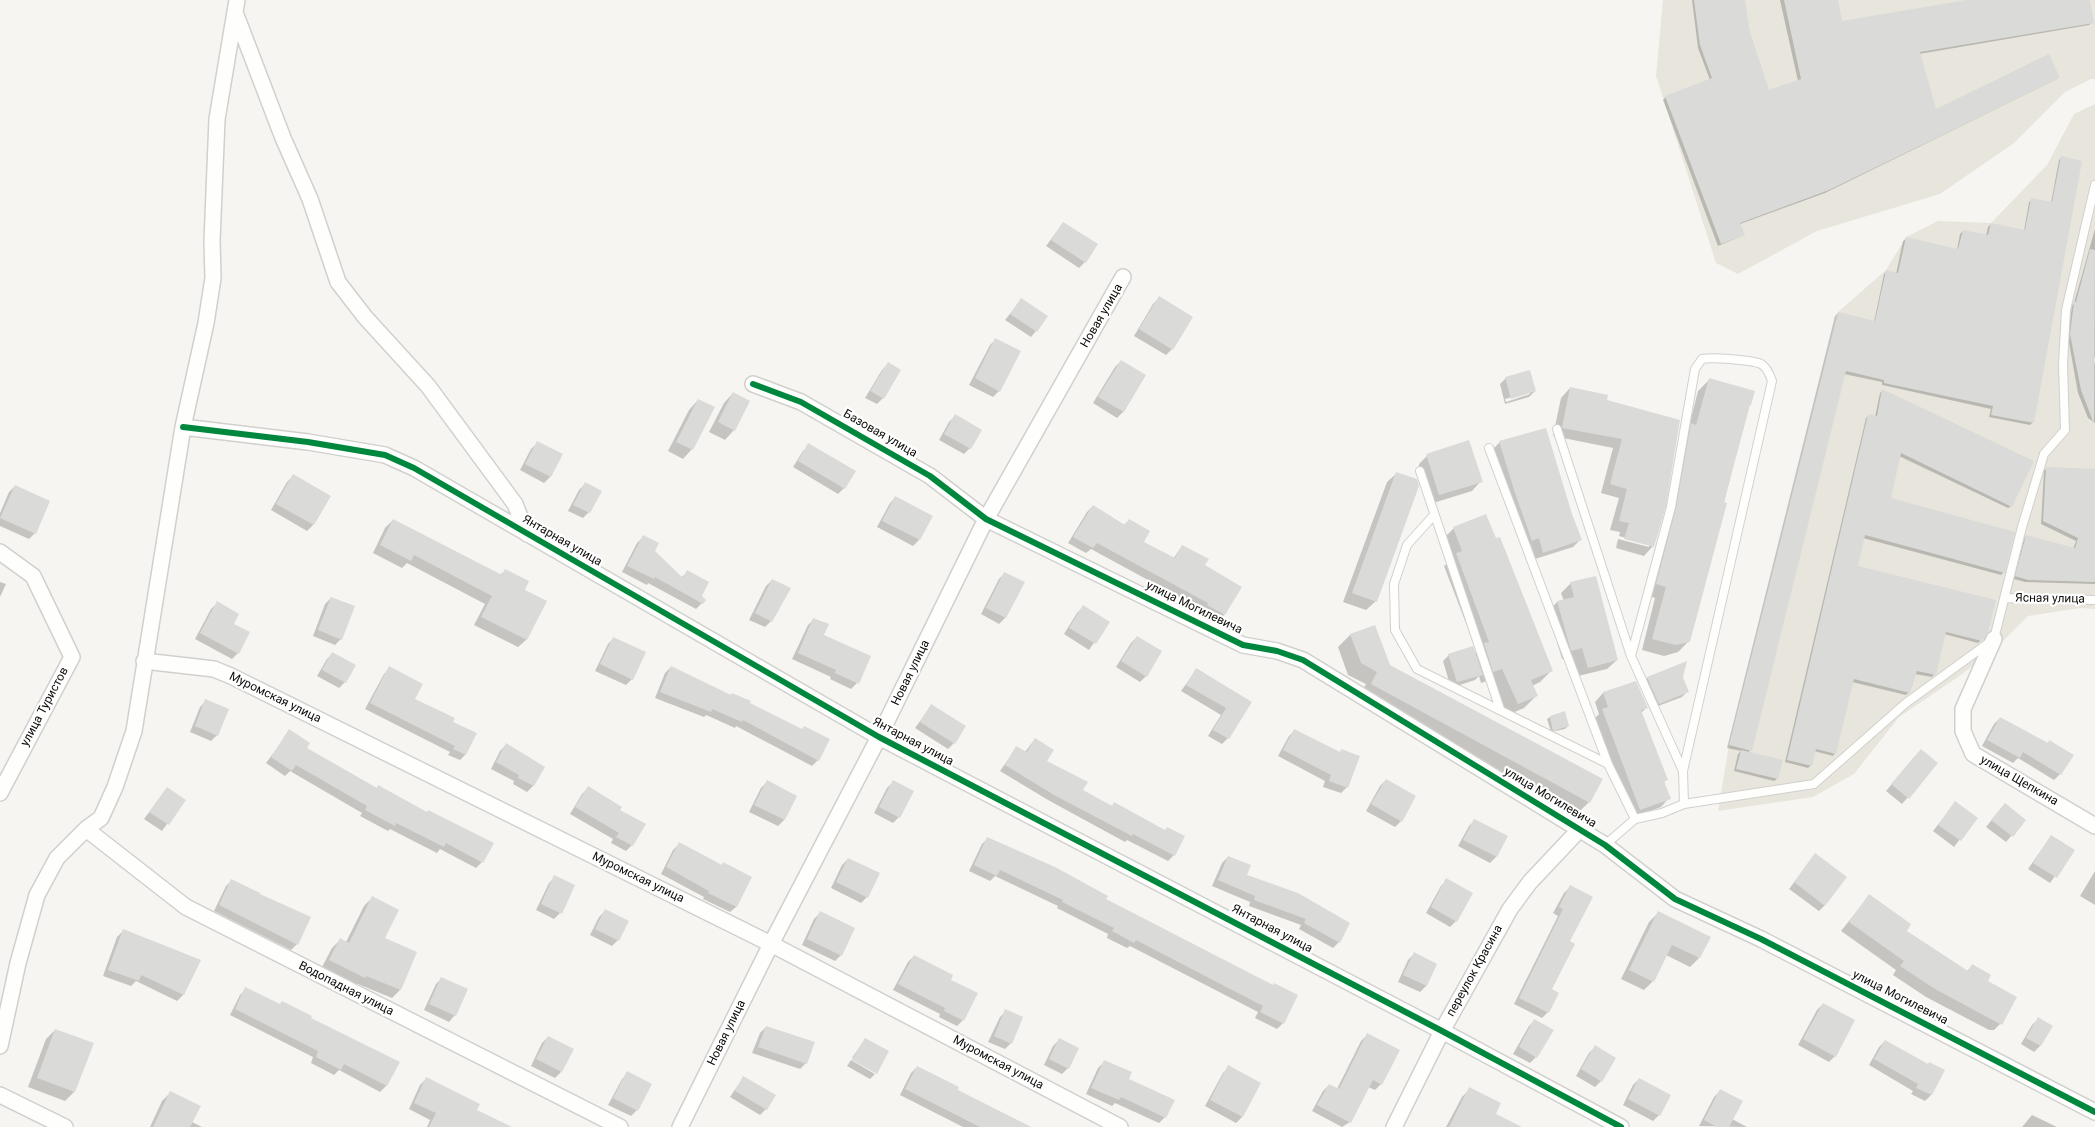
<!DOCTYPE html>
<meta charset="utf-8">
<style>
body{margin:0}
canvas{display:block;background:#f6f5f1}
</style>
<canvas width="2095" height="1127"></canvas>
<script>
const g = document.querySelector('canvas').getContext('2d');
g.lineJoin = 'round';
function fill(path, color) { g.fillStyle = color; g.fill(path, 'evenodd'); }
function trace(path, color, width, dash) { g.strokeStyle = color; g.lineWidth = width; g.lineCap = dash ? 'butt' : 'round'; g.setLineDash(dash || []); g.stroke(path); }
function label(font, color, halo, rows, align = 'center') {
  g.font = font + ' Roboto,sans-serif'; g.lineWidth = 4.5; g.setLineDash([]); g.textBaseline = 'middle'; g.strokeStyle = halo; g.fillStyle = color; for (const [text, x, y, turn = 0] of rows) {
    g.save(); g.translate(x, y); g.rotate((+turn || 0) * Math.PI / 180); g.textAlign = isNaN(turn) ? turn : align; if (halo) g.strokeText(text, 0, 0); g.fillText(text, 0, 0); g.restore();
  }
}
fill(new Path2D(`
 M1663 0H2095V79H2091L2065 92 2014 143 1940 194 1817 231 1738 274 1716 263 1656 76Z
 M2095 104V609L2080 608 2028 616 2001 643 1961 675 1899 717 1854 774 1813 797 1718 811 1729 745 1838 312 1886 270 1906 237 1938 221 1991 223 2047 165 2074 114Z`), '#e7e5dc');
fill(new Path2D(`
 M1692 0H1744L1749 33 1768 91 1798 81 1780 0H1837L1841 22 1974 0H2088L2092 22 2089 25 1919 54 1935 110 2059 78 1825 193 1740 224 1744 235 1718 246 1663 100 1666 97 1710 80 1698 48Z
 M2061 158 2033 422 2030 425 1989 417 1991 409 1882 385V382L1844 374 1750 750 1748 753 1777 779 1774 781 1734 771 1738 754 1741 751 1727 748 1835 316 1838 313 1874 322 1884 274 1886 272 1896 274 1903 241 1906 239 1957 250 1960 234 1963 231 1986 236 1988 227 1991 224 2024 231 2029 202 2032 200 2051 203 2059 160Z
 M1063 223 1085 262 1079 268 1046 246Z
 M2095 229V357L2089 356 2095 364V423L2088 418 2078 393 2068 337 2072 306 2074 303Z
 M1159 298 1172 349 1166 355 1134 336 1153 304Z
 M1021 300 1036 331 1031 337 1005 320Z
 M996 339 999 391 993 397 969 385 990 345Z
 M1121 361 1145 376 1123 412 1117 418 1093 403 1115 367Z
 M888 364 899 371 883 398 877 404 865 398 882 370Z
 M1506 378 1535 391 1529 397 1505 404 1500 384ZM1530 392V394L1506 402 1505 399Z
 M1709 380 1748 407 1689 641 1678 652 1664 656 1642 650 1655 598 1646 595 1698 391Z
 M1570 388 1605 401 1679 421 1653 546 1644 556 1616 548 1618 539 1649 547V544L1619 536 1620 532 1610 530 1619 498 1601 493 1613 448 1553 436 1561 398Z
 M1883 390 2011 506 2008 508 1899 456 1889 499 2013 533 2003 573 2001 575 1863 538 1856 566 1981 640 1978 643 1944 634 1934 674 1932 677 1915 674 1909 692 1906 695 1852 682 1835 753 1833 756 1814 751 1811 765 1808 768 1785 762 1866 418 1868 416 1875 417 1880 393Z
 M733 393 748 401 734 430 725 440 709 432 724 403Z
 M698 400 692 449 683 459 668 451 689 410Z
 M955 416 980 430 970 448 964 454 939 440 949 422Z
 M1500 442 1571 515 1580 540 1573 547 1535 559 1531 545 1524 548 1492 450Z
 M537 443 561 455 550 477 544 483 520 470 531 449Z
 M809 445 844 488 838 494 793 467 803 451Z
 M1428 455 1481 481 1472 491 1430 504 1419 470V464Z
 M2046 469 2095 470V584L2025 582 2014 579 2024 539 2026 536 2073 549 2076 541 2041 524 2044 471Z
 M1397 473 1376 601 1366 610 1343 602 1387 482Z
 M293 476 329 496 313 525 307 531 271 510 287 482Z
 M585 484 589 512 583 518 568 511 579 490Z
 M15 486 35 533 29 539 0 526V513L9 492Z
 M896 497 919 540 913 546 877 527 890 503Z
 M1093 506 1123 526 1129 520 1143 542 1173 559 1182 546 1204 566 1240 587 1224 615 1218 621 1202 611 1203 610 1091 549 1086 553 1068 543 1087 512Z
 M393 520 500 575 505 571 523 590 526 640 518 647 474 625 485 604 407 563 402 568 373 553 385 528Z
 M1454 528 1552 670 1540 682 1532 686 1536 696 1524 708 1505 716 1490 680 1481 683 1479 676 1475 680 1451 688 1443 661 1449 655 1474 654 1477 652 1444 566 1450 561 1442 540Z
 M643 537 654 551 681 578 687 572 702 603 696 609 648 583 647 585 622 572 637 543Z
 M1005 573 1023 582 1005 618 999 624 981 614 999 579Z
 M772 580 771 621 765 627 749 620 766 586Z
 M0 582 6 584 0 597Z
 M1571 583 1617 660 1607 669 1578 676 1573 657 1562 659 1548 612 1557 602 1564 601 1561 593Z
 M331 598 341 639 335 645 313 636 325 604Z
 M217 603 232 624 238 653 232 659 195 639 211 609Z
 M1083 607 1108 622 1089 650 1064 634 1077 613Z
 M814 619 823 636 857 683 851 689 830 679 831 677 792 659 808 625Z
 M1350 635 1389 666 1589 802 1577 814 1359 696 1366 684 1348 675 1338 647Z
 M1137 637 1146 676 1140 682 1116 667 1131 643Z
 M614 638 632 679 626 685 595 671 608 644Z
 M333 653 345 682 339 688 317 676 327 659Z
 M1685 663 1682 677 1687 692 1682 697 1653 708 1642 683 1647 678Z
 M671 667 748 704 818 760 812 766 736 726 735 728 706 715 704 717 655 698 665 673Z
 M390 668 413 699 452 723 475 734 465 755 460 760 448 755 450 752 365 709 384 674Z
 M1197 669 1250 702 1228 738 1222 744 1208 736 1221 715 1181 691Z
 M1603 693 1647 707 1641 713 1666 780 1663 783 1669 798 1661 807 1631 818 1594 719 1599 714 1595 702Z
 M206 701 217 735 211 741 190 732 200 707Z
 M931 706 954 743 948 749 915 728Z
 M1550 717 1568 726 1565 729 1551 732 1547 719Z
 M2000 718 2060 774 2054 780 2018 758 2013 763 1982 746 1994 724Z
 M1295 730 1339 753 1341 751 1347 787 1341 793 1323 787 1325 781 1278 756 1289 736Z
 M290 731 306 748 482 862 476 868 440 849 437 853 390 829 388 831 360 816 362 813 290 771 285 776 266 763Z
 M1035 739 1046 761 1081 791 1164 831 1183 837 1174 855 1168 861 1127 840 1125 842 1048 800 1000 771 1017 747 1025 752Z
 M506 745 543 767 533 786 527 792 513 784 514 781 491 769 500 751Z
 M1915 756 1937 763 1902 804 1886 791Z
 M1386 780 1401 821 1395 827 1366 811 1380 786Z
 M767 782 796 796 784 820 778 826 749 812 761 788Z
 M893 782 899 817 893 823 874 813 887 788Z
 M588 788 619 810 632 845 626 851 611 843 613 839 570 814 582 794Z
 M167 789 184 800 162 831 144 819Z
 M1955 803 1976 818 1954 847 1933 831Z
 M1999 811 2025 820 2006 842 1986 827Z
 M1475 820 1507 836 1496 857 1490 863 1458 846 1469 826Z
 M2051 836 2073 851 2050 883 2028 869Z
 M988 838 1272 986 1283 1023 1277 1029 1255 1018 1258 1012 1130 946 1127 948 1107 938 1108 934 1057 908 1058 906 995 876 990 881 969 871 982 844Z
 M679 844 721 866 750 878 736 907 730 912 703 899 704 897 661 874 673 850Z
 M1815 855 1825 905 1819 911 1789 889Z
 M1228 857 1245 876 1339 942 1333 948 1299 929 1301 925 1249 906 1250 902 1212 886 1222 863Z
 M848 859 867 897 861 903 831 888 842 865Z
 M2095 871V905L2080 896Z
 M555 877 574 886 560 913 554 919 536 910 549 883Z
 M232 880 258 895 297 944 291 950 214 911 226 886Z
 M1447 880 1456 921 1450 927 1426 913 1441 886Z
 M1570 887 1568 942 1550 990 1548 1012 1542 1018 1514 1004 1558 916 1553 913 1564 893Z
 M1869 896 1905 931 1967 971 1972 966 1986 981 2003 1021 1994 1030H1989L1926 997 1893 975 1896 970 1841 931Z
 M372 898 400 990 392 998 358 984 356 986 321 969 332 948 340 940 346 942 364 906Z
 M605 911 618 940 612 946 590 935 599 917Z
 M820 913 841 955 835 961 802 945 814 919Z
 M1658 913 1699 958 1690 967 1666 955 1653 981 1644 990 1621 979 1649 922Z
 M123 931 199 960 183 995 177 1001 136 981 131 986 103 976 117 937Z
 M1414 954 1436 964 1426 986 1420 992 1398 982 1408 960Z
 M914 956 963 1020 957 1026 939 1017 940 1014 893 990 908 962Z
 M442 978 466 990 455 1015 449 1022 424 1010 436 984Z
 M246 989 398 1062 386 1086 380 1092 339 1070 334 1075 311 1063 313 1057 230 1015 240 995Z
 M1823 1004 1835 1056 1829 1062 1798 1045 1817 1010Z
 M1006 1011 1011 1043 1005 1049 988 1042 1000 1017Z
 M2038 1019 2051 1026 2040 1046 2034 1052 2021 1044 2032 1025Z
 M1535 1020 1536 1057 1530 1063 1513 1054 1529 1026Z
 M766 1027 806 1063 800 1069 752 1053 760 1033Z
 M55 1030 74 1092 65 1101 28 1087 46 1039Z
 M1367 1035 1381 1084 1375 1090 1368 1087 1350 1122 1342 1127 1312 1111 1323 1091 1329 1085 1337 1089 1361 1041Z
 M548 1037 561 1072 555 1078 531 1066 542 1043Z
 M865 1039 876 1072 852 1058Z
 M1059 1040 1068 1068 1062 1074 1044 1065 1053 1046Z
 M1885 1041 1928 1065 1943 1071 1931 1095 1925 1101 1911 1094 1913 1091 1869 1065 1879 1047Z
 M1595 1047 1601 1081 1595 1087 1576 1076 1589 1053Z
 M851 1060 875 1074 870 1079 847 1066Z
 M1104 1062 1127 1080 1165 1117 1159 1123 1115 1103 1112 1106 1086 1094 1098 1068Z
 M917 1067 956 1090 1031 1127H963L900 1095 911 1073Z
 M1229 1067 1259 1083 1242 1117 1236 1123 1205 1106 1223 1073Z
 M628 1073 637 1110 631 1116 608 1105 622 1079Z
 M743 1078 766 1109 760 1115 730 1097Z
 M426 1079 475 1111 509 1127H427L430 1120 409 1109 420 1085Z
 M1639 1079 1669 1095 1659 1115 1653 1121 1623 1105 1633 1085Z
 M1470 1089 1494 1114 1502 1127H1446L1462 1097Z
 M1720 1091 1732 1119 1747 1127 1699 1126 1714 1097Z
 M170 1093 192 1122 202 1127H150L162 1101Z
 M2032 1115 2057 1127H2022Z`), '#0003');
fill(new Path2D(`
 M1694 0H1745L1750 32 1769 90 1801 79 1784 0H1838L1842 21 1966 0H2090L2094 23 1920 52 1936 109 2049 54 2060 78 1829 190 1740 223 1745 235 1721 244 1665 96 1712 78 1700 45Z
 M2061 156 2082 161 2034 423 1991 415 1993 406 1884 383V380L1846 371 1752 751 1729 745 1838 312 1875 321 1886 270 1898 273 1906 237 1958 249 1963 230 1988 235 1991 223 2025 230 2031 198 2052 202Z
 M1063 222 1098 244 1086 263 1051 240Z
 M2090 249 2095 250 2094 424 2081 390 2070 334 2074 302H2076Z
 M1159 296 1193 317 1173 350 1139 329Z
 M1021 298 1048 316 1037 332 1010 314Z
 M995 338 1021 351 1000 392 975 378Z
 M1121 360 1146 375 1124 412 1098 397Z
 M888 362 901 370 884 399 870 391Z
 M1530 370 1536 391 1511 399 1505 377Z
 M1709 378 1755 391 1751 405H1750L1724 502 1727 503 1690 642 1676 645 1652 639 1666 587 1656 584 1676 508 1691 423 1696 425Z
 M1570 387 1608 395 1607 400 1680 420 1666 506 1654 547 1624 539 1629 523 1619 521 1627 489 1610 484 1622 439 1562 428Z
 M1882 389 2034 461 2012 507 1901 453 1891 498 2015 532 2005 573 1865 535 1858 566 1996 600 1988 632 1982 641 1946 632 1936 675 1917 671 1910 693 1854 679 1836 754 1816 749 1812 766 1787 760 1868 414 1877 416Z
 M733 392 750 401 735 431 718 422Z
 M698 399 715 407 693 450 676 442Z
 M955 414 982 430 971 449 944 434Z
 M1546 428 1572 514 1582 540 1543 553 1539 538 1532 541 1515 493 1499 441Z
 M1469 440 1483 482 1439 495 1426 454Z
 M537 441 563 454 551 477 525 464Z
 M808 443 856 471 845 489 798 461Z
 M2046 467 2095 469V582L2028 580 2015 576 2026 535 2075 548 2078 538 2043 521Z
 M1396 472 1417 479 1419 486 1377 602 1352 593Z
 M293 474 331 496 314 525 276 504Z
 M585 482 602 491 590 513 573 505Z
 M15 485 50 501 36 534 0 518Z
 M895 496 933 516 920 540 882 521Z
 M1093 505 1125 525 1129 519 1150 531 1144 542 1175 558 1182 545 1209 559 1205 565 1242 587 1225 615 1207 605 1208 603 1097 543 1093 548 1073 537Z
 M1486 514 1496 538 1500 537 1553 671 1531 680 1538 696 1518 704 1502 669 1493 672 1484 643 1489 642 1456 553 1462 551 1453 527Z
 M393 519 502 575 505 569 529 581 525 590 547 601 527 640 481 617 492 596 414 555 411 561 380 545Z
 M643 535 659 543 655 551 683 578 687 570 709 582 702 596 706 600 703 604 655 577 654 579 627 566Z
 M1004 572 1025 582 1006 618 986 608Z
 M1596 576 1618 660 1588 668 1582 648 1571 651 1557 601 1574 597 1570 582Z
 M772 579 791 588 772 622 755 613Z
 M331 597 355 606 342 640 318 630Z
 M217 601 239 614 234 624 250 632 239 654 200 633Z
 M1083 605 1110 622 1096 644 1069 628Z
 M813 618 829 624 824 635 871 656 859 684 835 673 836 670 798 653Z
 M1375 625 1390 665 1603 779 1590 803 1371 684 1377 672 1361 663 1350 634Z
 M1137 636 1162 651 1147 677 1121 661Z
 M613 637 646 652 633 680 600 664Z
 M1473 646 1483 675 1457 682 1448 654Z
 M332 652 356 665 346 683 322 670Z
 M1687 661 1683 677 1689 692 1659 704 1647 677Z
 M389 666 423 684 415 699 455 718 453 722 477 733 466 755 453 749 455 746 370 703Z
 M671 666 731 695 732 693 751 701 750 703 802 729 804 726 830 739 819 761 743 720 742 722 712 709 711 712 660 692Z
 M1196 668 1252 702 1229 739 1213 730 1226 708 1186 685Z
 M1636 681 1648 708 1641 710 1668 780 1664 781 1671 799 1640 810 1602 709 1608 707 1603 692Z
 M205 699 229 709 218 736 195 726Z
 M931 704 966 726 955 744 920 722Z
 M1565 711 1569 726 1553 731 1550 716Z
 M2000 717 2048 743 2049 740 2074 755 2061 775 2023 752 2020 758 1987 740Z
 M289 729 310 743 307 748 377 788 378 785 427 812 428 810 494 843 483 863 446 843 444 847 396 823 395 826 365 810 367 806 296 765 292 771 271 757Z
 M1294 729 1340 752 1341 749 1360 756 1348 788 1329 781 1331 775 1283 750Z
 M1035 738 1054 750 1047 761 1088 782 1083 790 1112 806 1114 802 1165 830 1167 827 1185 836 1175 856 1133 834 1132 836 1054 795 1005 765 1016 746 1027 752Z
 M506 743 545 767 534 786 518 778 519 775 496 762Z
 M1921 749 1938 763 1909 799 1891 784Z
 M1741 750 1783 760 1778 779 1736 769Z
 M1386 779 1416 796 1402 822 1371 804Z
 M767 780 797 796 785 820 754 805Z
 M893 780 914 791 900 818 879 807Z
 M588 786 622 807 620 810 646 824 633 846 616 837 619 833 575 807Z
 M167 787 186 800 169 825 149 812Z
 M1955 801 1978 818 1961 841 1938 825Z
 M2005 803 2026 820 2013 837 1991 820Z
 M1474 819 1508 836 1497 857 1463 840Z
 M2051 835 2075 850 2057 878 2033 863Z
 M987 837 1055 867 1108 896 1106 899 1273 985 1274 983 1298 995 1284 1024 1260 1012 1263 1006 1136 940 1134 943 1112 931 1114 928 1062 902 1063 900 1000 870 997 876 974 865Z
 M679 842 722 865 723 862 752 877 737 907 708 893 709 891 666 867Z
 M1815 853 1847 877 1825 906 1794 882Z
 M1228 856 1251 865 1247 875 1298 893 1350 923 1340 943 1304 923 1306 919 1254 900 1255 896 1218 880Z
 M848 858 880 873 868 898 836 882Z
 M554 875 575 885 562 914 541 904Z
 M1446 878 1473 893 1457 922 1431 907Z
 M231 879 260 893V894L311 917 298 945 219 905Z
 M1570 885 1593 897 1570 941 1575 944 1552 989 1559 993 1549 1013 1519 998 1563 909 1559 907Z
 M1869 894 1911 924 1907 931 1968 971 1972 964 1991 975 1988 981 2017 997 2002 1025 1935 989 1900 966 1904 961 1849 922Z
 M372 896 399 910 385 938 417 952 401 990 366 976 365 978 329 960 340 938 349 943Z
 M605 909 629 921 619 941 595 929Z
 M820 911 855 928 842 956 807 939Z
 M1658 911 1711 937 1700 958 1672 945 1654 982 1629 970Z
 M123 929 201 960 184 995 141 975 139 981 108 970Z
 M1414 952 1437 964 1427 986 1403 975Z
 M914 955 953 975 951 980 978 993 964 1021 944 1011 945 1008 898 984Z
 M441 977 468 989 456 1016 429 1004Z
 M245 987 280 1004 282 1001 312 1016 311 1018 400 1062 387 1086 344 1064 341 1070 316 1057 318 1051 235 1009Z
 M1823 1003 1855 1020 1836 1057 1803 1039Z
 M1005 1009 1023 1017 1012 1044 994 1036Z
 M2038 1017 2053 1026 2041 1046 2026 1038Z
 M1534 1019 1554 1030 1537 1058 1519 1047Z
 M766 1026 815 1042 807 1064 758 1047Z
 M55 1029 94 1043 75 1092 37 1078Z
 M1367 1033 1400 1050 1382 1085 1373 1080 1351 1123 1317 1105 1329 1084 1339 1089Z
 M548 1036 574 1049 562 1072 536 1059Z
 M865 1038 889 1051 877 1074 852 1060Z
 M1059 1038 1079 1048 1069 1069 1049 1059Z
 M1885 1040 1928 1064 1929 1062 1945 1070 1932 1095 1916 1088 1918 1084 1874 1059Z
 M1595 1045 1616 1058 1602 1082 1581 1069Z
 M1104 1060 1132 1072 1129 1079 1175 1100 1166 1118 1121 1097 1119 1100 1091 1088Z
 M1228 1065 1261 1083 1243 1117 1210 1100Z
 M917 1066 959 1087 958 1090 1031 1127H980L905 1089Z
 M627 1071 652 1084 638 1111 613 1098Z
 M743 1076 776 1095 767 1110 735 1091Z
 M426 1077 480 1104 477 1110 512 1127H429L436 1113 414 1103Z
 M1639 1078 1671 1095 1660 1116 1628 1099Z
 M1469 1087 1501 1103 1496 1114 1522 1127H1449Z
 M1720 1089 1743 1101 1729 1127H1717L1704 1120Z
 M170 1091 201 1106 190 1127H153Z`), '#dadad8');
const lane = new Path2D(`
 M1557 429 1631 656 1683 771 1684 804
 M1489 448 1608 764 1635 819
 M1420 471 1500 709
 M1434 515 1407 545 1394 584 1395 630 1417 669 1608 764
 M2005 598 2095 600
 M1631 656 1671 507 1695 369 1702 359C1712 357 1752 360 1761 364 1767 367 1770 375 1772 381L1683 771
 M1605 845 1635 819 1662 813 1684 804 1814 784 1906 703 1994 639 2022 527 2044 454 2065 430 2063 364 2066 310 2095 185`);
const street = new Path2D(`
 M236 15 283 138 310 199 338 282 365 317 428 386 515 504 527 534
 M753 384 801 402 930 476 986 519 1243 645 1277 651 1303 660 1605 845 1675 899 1761 939 2095 1112
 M183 427 308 442 385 455 414 468 879 737 1442 1031 1621 1127
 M0 552 33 576 72 657 0 793
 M1994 639 1963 709V731L1973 754 2095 826
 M144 661 214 669 231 676 771 944 1120 1127
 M86 829 186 907 620 1127
 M0 1046 18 963 37 895 57 858 86 829 101 818 115 787 134 731 183 427 206 323 213 278 212 241 217 119 237 0
 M0 1095 65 1127
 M680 1127 771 944 879 737 986 519 1123 277
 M1394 1127 1442 1031 1510 909 1530 882 1579 830`);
trace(lane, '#d1d0ce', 10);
trace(street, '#d1d0ce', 18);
trace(lane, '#fefefd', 8);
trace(street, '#fefefd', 15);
trace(new Path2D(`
 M753 384 801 402 930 476 986 519 1243 645 1277 651 1303 660 1605 845 1675 899 1761 939 2095 1112
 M183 427 308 442 385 455 414 468 879 737 1442 1031 1621 1127`), '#00873e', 6);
label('12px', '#0d0c0a', '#fff', [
 ["Новая улица",1102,316,-60],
 ["Базовая улица",880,434,30],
 ["Янтарная улица",562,541,30],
 ["Ясная улица",2050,599,1],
 ["улица Могилевича",1194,608,26],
 ["Новая улица",911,673,-64],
 ["Муромская улица",275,698,26],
 ["улица Туристов",45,707,-62],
 ["Янтарная улица",913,742,28],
 ["улица Щепкина",2019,781,30],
 ["улица Могилевича",1550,798,31],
 ["Муромская улица",638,878,26],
 ["Янтарная улица",1272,929,28],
 ["переулок Красина",1475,971,-61],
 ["Водопадная улица",346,989,27],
 ["улица Могилевича",1900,998,27],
 ["Новая улица",727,1033,-64],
 ["Муромская улица",998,1063,28]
]);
</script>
